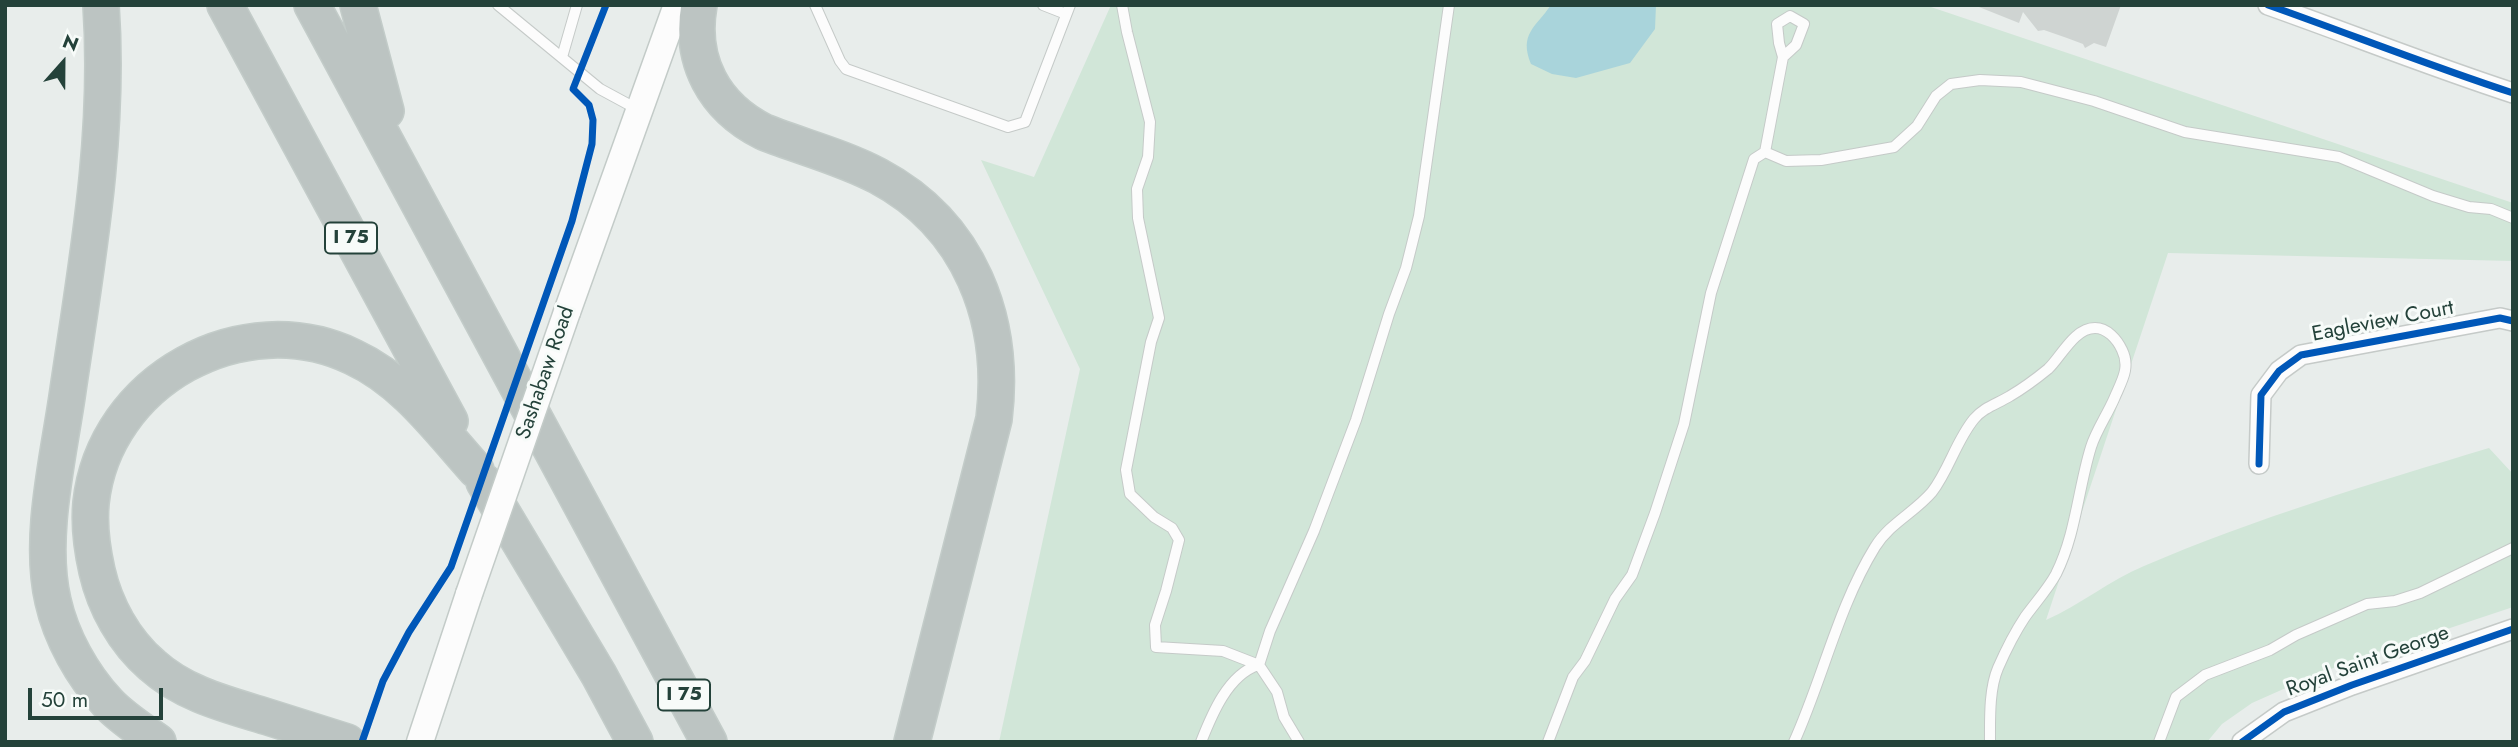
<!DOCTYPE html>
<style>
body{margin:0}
#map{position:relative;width:2518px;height:747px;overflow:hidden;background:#e8edeb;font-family:Jost,sans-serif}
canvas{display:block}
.frame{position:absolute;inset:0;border:7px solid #24423a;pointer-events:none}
.north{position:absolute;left:28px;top:28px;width:70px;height:70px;-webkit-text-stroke:5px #f7fbf9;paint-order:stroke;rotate:21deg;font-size:19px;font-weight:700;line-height:28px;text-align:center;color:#24423a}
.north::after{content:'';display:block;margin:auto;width:24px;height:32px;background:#24423a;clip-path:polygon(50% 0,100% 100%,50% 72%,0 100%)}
.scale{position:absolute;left:28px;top:688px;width:135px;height:32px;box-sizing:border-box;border:4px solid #24423a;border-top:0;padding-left:9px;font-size:21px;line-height:24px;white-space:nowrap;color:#24423a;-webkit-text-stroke:5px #f7fbf9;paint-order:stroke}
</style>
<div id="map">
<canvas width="2518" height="747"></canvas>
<div class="frame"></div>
<div class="north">N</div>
<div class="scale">50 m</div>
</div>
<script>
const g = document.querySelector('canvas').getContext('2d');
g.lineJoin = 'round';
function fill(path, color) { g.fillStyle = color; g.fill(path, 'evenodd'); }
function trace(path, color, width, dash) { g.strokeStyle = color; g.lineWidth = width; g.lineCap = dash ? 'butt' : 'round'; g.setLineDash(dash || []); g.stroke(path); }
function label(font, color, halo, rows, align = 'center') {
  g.font = font + ' Jost,sans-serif'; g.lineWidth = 6; g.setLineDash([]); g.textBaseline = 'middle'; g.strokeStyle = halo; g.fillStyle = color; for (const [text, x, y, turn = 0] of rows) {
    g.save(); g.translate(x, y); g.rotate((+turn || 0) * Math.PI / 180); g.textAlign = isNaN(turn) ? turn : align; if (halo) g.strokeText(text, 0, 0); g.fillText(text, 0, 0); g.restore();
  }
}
fill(new Path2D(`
 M1111 5H1925L2513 203V261L2168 253 2046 620C2080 605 2110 580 2144 566 2256 518 2373 483 2489 448L2513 474V607L2357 659 2315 675 2252 703 2222 724 2207 742H999L1080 369 981 160 1034 177Z`), '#d1e6d8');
fill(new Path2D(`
 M1551 5H1656L1655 29 1630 63 1576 78 1552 74 1531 64C1519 34 1535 28 1551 5Z`), '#a9d4db');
fill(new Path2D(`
 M1974 5H2121L2106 47 2094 43 2085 48 2083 44 2067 38 2044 30 2038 31 2023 12 2019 23Z`), '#cfd4d2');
const service = new Path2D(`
 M498 5 600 89 637 109
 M815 5 840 61 846 69 1008 127 1025 122 1070 5
 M1043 5 1066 14
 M1122 5 1127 32 1150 122 1148 157 1137 189 1138 218 1159 318 1151 342 1126 470 1130 494 1154 517 1172 528 1179 540 1166 591 1155 625 1156 647 1223 651 1259 665 1277 692 1284 717 1299 742
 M562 57 577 5
 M1765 152 1786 161 1821 160 1894 147 1917 126 1936 96 1951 84 1980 80 2021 82 2094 101 2185 132 2339 157 2433 196 2469 207 2491 209 2513 218
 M1259 665 1270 631 1314 531 1356 420 1389 314 1406 268 1419 216 1449 5
 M1201 742C1212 714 1228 675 1258 665
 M1548 742 1573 677 1585 661 1615 599 1632 575 1655 513 1684 424 1711 293 1754 159 1765 152 1783 57 1796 45 1804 24 1790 16 1777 24 1779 43 1783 57
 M1794 742C1823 678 1838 607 1875 547 1890 523 1914 513 1932 492 1949 470 1956 441 1974 419 1984 407 1997 404 2010 396 2022 389 2037 378 2048 369 2061 357 2074 328 2095 328 2107 328 2117 339 2122 350 2131 368 2121 382 2114 399 2107 415 2096 431 2091 447 2078 489 2076 534 2056 574 2048 589 2035 603 2025 617 2015 632 2005 652 1998 668 1989 689 1990 719 1990 742
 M2159 742 2176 697 2205 675 2270 650 2296 635 2367 604 2395 601 2420 593 2513 548`);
const minor = new Path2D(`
 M2268 5C2350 34 2430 66 2513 93
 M2259 464 2261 395 2279 371 2301 355 2500 318 2513 321
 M2242 742 2284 712 2352 685 2513 629`);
const secondary = new Path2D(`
 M567 312 677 5
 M420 742 469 594`);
const motorway = new Path2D(`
 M101 5C110 136 87 261 68 390 59 455 38 537 53 601 61 637 82 675 108 703 122 718 141 730 158 742
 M225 5 450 421
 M312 5 709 742
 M358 5 386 111
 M699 5C689 61 714 107 764 132 802 147 842 157 878 176 970 225 1006 320 994 419L912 742
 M484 482 599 675 635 742
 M347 742C321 734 296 726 271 718 229 705 185 695 152 665 124 641 105 606 97 571 92 549 89 525 91 503 104 380 243 304 353 357 405 381 439 429 476 470`);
trace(service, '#c5cac8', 12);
trace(minor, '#c5cac8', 22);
trace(secondary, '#c3cbc8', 29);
trace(motorway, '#c3ccc9', 38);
trace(service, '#fcfcfc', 10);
trace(minor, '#fcfcfc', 19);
trace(secondary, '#fcfcfc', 26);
trace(motorway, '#bcc4c2', 35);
const secondaryBridge = new Path2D(`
 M469 594 567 312`);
trace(secondaryBridge, '#c3cbc8', 29, []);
trace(secondaryBridge, '#fcfcfc', 26);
trace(new Path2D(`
 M2268 5C2350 34 2430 66 2513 93
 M2259 464 2261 395 2279 371 2301 355 2500 318 2513 321
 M362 742 383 681 409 632 451 567 572 221 592 144 593 120 589 105 573 89 606 5
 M2242 742 2284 712 2352 685 2513 629`), '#0057b8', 7);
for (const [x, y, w] of [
 [351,238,52],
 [684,695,52]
]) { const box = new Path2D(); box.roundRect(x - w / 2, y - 15.5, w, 31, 5); g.fillStyle = '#f7fbf9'; g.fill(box); trace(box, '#24423a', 2); }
label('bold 19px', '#24423a', null, [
 ["I 75",351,238],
 ["I 75",684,695]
]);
label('21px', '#24423a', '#f7fbf9', [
 ["Eagleview Court",2383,322,-11],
 ["Sashabaw Road",546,373,-71],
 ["Royal Saint George",2368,662,-20]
]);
</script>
